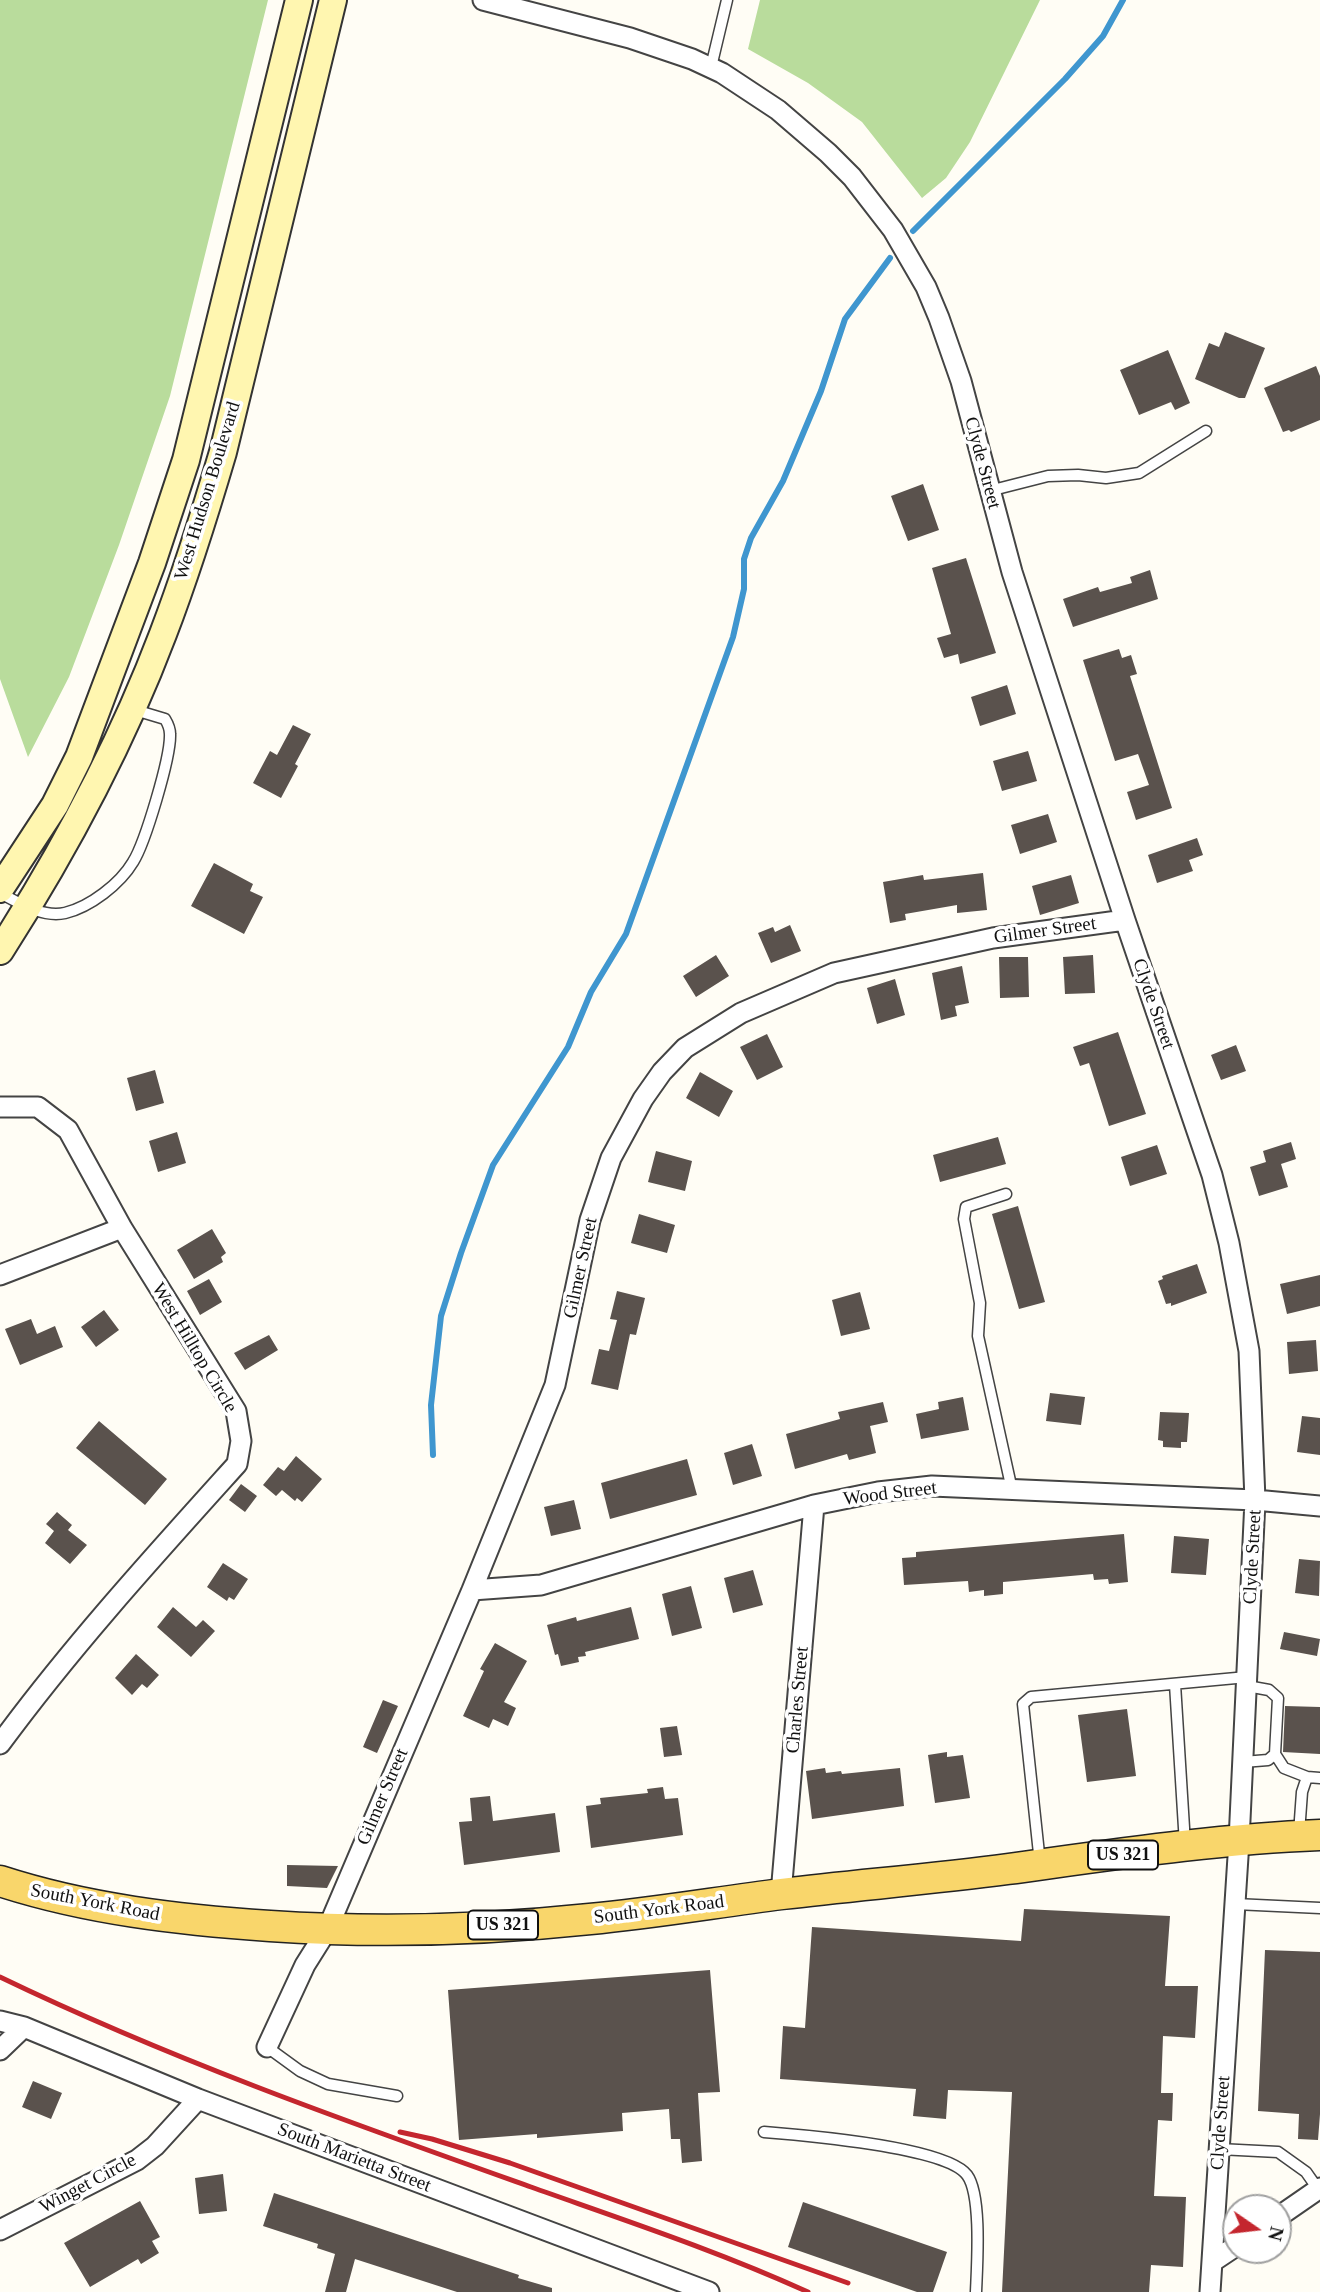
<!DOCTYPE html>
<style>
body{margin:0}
#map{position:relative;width:1320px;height:2292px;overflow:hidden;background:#fffdf5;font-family:"Times New Roman",serif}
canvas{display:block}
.north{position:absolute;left:1222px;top:2194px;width:70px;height:70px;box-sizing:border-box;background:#fff;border:2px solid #a0a0a0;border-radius:50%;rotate:104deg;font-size:19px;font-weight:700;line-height:28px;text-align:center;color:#111}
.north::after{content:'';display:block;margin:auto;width:24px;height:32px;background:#c4262e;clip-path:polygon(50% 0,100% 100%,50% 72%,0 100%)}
</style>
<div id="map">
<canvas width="1320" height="2292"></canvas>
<div class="north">N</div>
</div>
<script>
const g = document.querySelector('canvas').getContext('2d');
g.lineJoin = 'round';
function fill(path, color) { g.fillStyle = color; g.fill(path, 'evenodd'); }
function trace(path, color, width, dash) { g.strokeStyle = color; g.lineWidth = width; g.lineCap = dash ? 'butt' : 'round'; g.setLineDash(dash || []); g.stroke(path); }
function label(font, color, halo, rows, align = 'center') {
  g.font = font + ' "Times New Roman",serif'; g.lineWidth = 7; g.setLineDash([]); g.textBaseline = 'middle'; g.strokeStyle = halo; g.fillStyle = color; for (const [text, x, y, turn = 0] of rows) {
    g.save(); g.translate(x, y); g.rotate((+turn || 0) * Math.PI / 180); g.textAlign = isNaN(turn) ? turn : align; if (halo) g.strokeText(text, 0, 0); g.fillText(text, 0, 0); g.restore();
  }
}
fill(new Path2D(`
 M0 0H268L170 396 119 545 69 677 28 757 0 679Z
 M760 0H1040L970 142 946 178 922 198 862 122 808 83 748 49Z`), '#b9dc9c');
trace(new Path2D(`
 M913 231 1065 79 1103 36 1123 0
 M433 1455 431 1405 441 1316 461 1253 493 1165 568 1047 591 992 626 934 733 637 744 589V559L751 538 783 481 821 391 845 319 890 258`), '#3f96cf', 6);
fill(new Path2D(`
 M1225 332 1265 348 1245 398H1239L1195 379 1209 343 1219 347Z
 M1168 350 1190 403 1175 410 1171 402 1139 415 1120 370Z
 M1316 366 1320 376V420L1291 432 1289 430 1283 432 1264 388Z
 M923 484 939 530 908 541 891 496Z
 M966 558 996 653 960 664 958 654 944 658 937 638 951 634 932 568Z
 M1150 570 1158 599 1073 627 1063 599 1098 587 1100 592 1132 583 1130 577Z
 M1119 649 1122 658 1131 655 1137 674 1130 676 1172 808 1136 820 1127 792 1149 785 1138 754 1115 761 1083 660Z
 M1007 685 1016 714 980 726 971 697Z
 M293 725 311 734 295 764 298 766 281 798 253 783 270 751 277 755Z
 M1028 751 1037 781 1002 791 993 761Z
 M1048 814 1057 842 1020 854 1011 825Z
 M1197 838 1203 855 1189 860 1193 871 1157 883 1148 855Z
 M214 863 253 884 250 891 263 897 244 934 191 906Z
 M983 873 987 910 957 913V905L905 914 906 920 890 923 883 882 923 875 924 880Z
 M1071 875 1079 903 1040 915 1032 886Z
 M790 925 801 951 771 963 758 933 773 927 775 932Z
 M716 955 729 976 696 997 683 976Z
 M1093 955 1095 993 1065 994 1063 957Z
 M999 957H1028L1029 997 1000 998Z
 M962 966 969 1003 955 1006 957 1016 941 1020 932 973Z
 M895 979 905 1015 877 1024 867 988Z
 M1118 1032 1146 1114 1109 1126 1089 1063 1080 1066 1073 1047Z
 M767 1034 783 1067 757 1080 740 1047Z
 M1236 1045 1246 1071 1221 1080 1211 1055Z
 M155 1070 164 1103 136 1111 127 1078Z
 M700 1072 733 1091 719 1117 686 1098Z
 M177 1132 186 1163 158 1172 149 1141Z
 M998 1137 1006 1164 940 1182 933 1155Z
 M1291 1142 1296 1159 1281 1164 1288 1187 1259 1196 1250 1167 1266 1162 1263 1151Z
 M1157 1145 1167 1174 1130 1186 1121 1157Z
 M656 1151 692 1161 685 1191 648 1182Z
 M1018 1206 1045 1302 1019 1309 992 1214Z
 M639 1214 675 1225 667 1253 631 1243Z
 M212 1229 226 1253 221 1257 223 1262 194 1279 177 1250Z
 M1197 1264 1207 1293 1171 1306V1303L1166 1304 1158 1281 1163 1279 1162 1276Z
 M1320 1275V1306L1287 1314 1280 1284Z
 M209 1279 222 1302 200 1315 187 1291Z
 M617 1291 645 1298 636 1335 630 1334 618 1390 591 1384 599 1349 609 1351 617 1320 610 1319Z
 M860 1292 870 1329 841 1336 832 1300Z
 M104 1310 119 1330 96 1347 81 1327Z
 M31 1319 37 1334 55 1326 63 1347 20 1365 5 1329Z
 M269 1335 278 1350 245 1370 234 1353Z
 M1316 1340 1318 1371 1289 1374 1287 1342Z
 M1050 1393 1085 1397 1081 1425 1046 1421Z
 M963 1397 969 1430 921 1439 916 1414 939 1409 938 1402Z
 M883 1402 888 1422 870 1426 876 1453 849 1460 847 1454 795 1469 786 1434 840 1419 838 1412Z
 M1160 1412 1189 1413 1187 1442H1181V1448L1163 1447V1441L1158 1440Z
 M1302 1416 1320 1418V1455L1297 1452Z
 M99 1421 167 1479 145 1505 76 1448Z
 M752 1444 762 1476 733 1485 724 1453Z
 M296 1456 322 1479 302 1502 297 1498 295 1501 282 1490 276 1496 263 1485 278 1467 284 1471Z
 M687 1459 697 1495 610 1519 601 1483Z
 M241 1484 257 1496 245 1512 229 1500Z
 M574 1500 581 1529 551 1536 544 1507Z
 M57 1512 72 1525 68 1530 87 1545 70 1564 45 1543 54 1531 46 1524Z
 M1124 1534 1128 1582 1109 1584 1108 1579 1094 1580 1093 1574 1003 1582V1594L984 1596V1590L969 1592 968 1581 904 1585 902 1558 916 1557V1552Z
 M1174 1536 1209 1539 1206 1575 1171 1573Z
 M1299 1559 1320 1561 1319 1596 1295 1593Z
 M223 1563 248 1579 234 1600 229 1597 227 1601 207 1587Z
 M753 1570 763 1605 733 1613 724 1578Z
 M691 1586 702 1628 672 1636 662 1594Z
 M173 1607 196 1627 203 1620 215 1631 191 1657 157 1627Z
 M631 1607 639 1639 585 1652 586 1656 578 1657 579 1662 561 1666 558 1654 555 1655 547 1625 576 1617 577 1621Z
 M1284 1632 1320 1639 1317 1656 1280 1649Z
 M495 1643 527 1661 504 1702 516 1708 508 1726 493 1719 489 1728 463 1716 484 1671 480 1669Z
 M136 1654 159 1675 147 1688 142 1684 132 1695 115 1678Z
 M383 1700 398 1706 377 1753 363 1747Z
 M1285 1706 1320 1707V1754L1283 1752Z
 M1127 1709 1136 1776 1087 1782 1078 1715Z
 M677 1726 682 1755 664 1757 660 1728Z
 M947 1752V1757L963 1755 970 1798 935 1803 928 1755Z
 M825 1768 826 1773 841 1771 842 1774 900 1768 904 1806 812 1819 806 1771Z
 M663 1787 665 1799 678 1798 683 1835 591 1848 586 1806 601 1804 600 1798 648 1793 647 1789Z
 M490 1796 493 1821 555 1813 560 1852 464 1865 459 1822 472 1821 470 1798Z
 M287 1865 338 1866 327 1888 287 1886Z
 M1024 1909 1170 1916 1165 1986H1198L1195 2038 1163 2036 1161 2093H1173L1172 2121 1158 2120 1154 2196 1186 2197 1183 2267 1151 2265 1149 2292H1002L1012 2092 948 2090 946 2119 913 2116 916 2089 780 2079 783 2026 805 2028 812 1927 1021 1941Z
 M1265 1950 1320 1952V2114L1318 2140 1298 2139 1299 2114 1258 2111Z
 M710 1970 720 2092 698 2093 702 2161 682 2163 680 2139H671L669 2109 622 2113 623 2131 537 2138V2134L459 2140 448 1990Z
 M33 2081 62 2093 51 2119 22 2107Z
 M223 2174 227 2211 199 2214 195 2178Z
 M274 2193 519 2275 518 2278 552 2288V2292H457L355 2259 346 2292H325L335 2254 317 2248 318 2244 263 2226Z
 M140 2201 160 2237 152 2241 159 2253 141 2264 138 2259 90 2287 64 2243Z
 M803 2202 947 2252 933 2292H917L788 2247Z`), '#5a524d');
const service = new Path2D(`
 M711 67 727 0
 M989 491 1048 476 1078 475 1106 478 1139 473 1206 431
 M0 893C19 903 43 918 65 913 90 907 120 884 133 862 145 843 171 757 170 734 170 728 168 724 165 719L135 710
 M1006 1194 966 1207 964 1219 980 1303 978 1336 1012 1490
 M1175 1684 1185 1844
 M1275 1754 1284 1768 1307 1777
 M1243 1762 1268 1760 1275 1754 1278 1698 1269 1690 1247 1686
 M1299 1833 1302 1792 1307 1777 1320 1778
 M1040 1863 1023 1704 1031 1697 1247 1677
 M1235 1904 1320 1908
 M267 2047 300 2071 328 2084 397 2096
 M764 2132C802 2135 946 2147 967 2175 982 2195 977 2266 976 2292
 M1219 2149 1278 2152 1306 2172 1318 2189`);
const minor = new Path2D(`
 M483 0 630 38 692 59 722 73 778 110 828 153 852 177 893 230 926 287 939 318 961 381 1012 572 1125 920 1212 1175 1229 1243 1249 1351 1255 1500 1239 1841 1210 2292
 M0 1107H38L68 1130 122 1228 236 1411 241 1441 237 1464C155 1555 72 1646 0 1744
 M0 1275 122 1228
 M472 1590 541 1585 814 1505 878 1492 932 1486 1255 1500 1320 1506
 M781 1894 814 1505
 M0 2021 24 2027 198 2099 709 2292
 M267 2047 305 1965 327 1930 472 1590 555 1385 590 1220 611 1158 643 1099 662 1072 685 1048 741 1013 834 973 993 938 1125 920
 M0 2050 24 2027
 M1278 2217 1320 2188
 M0 2230 137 2160 155 2146 198 2099
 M1212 2262 1236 2246`);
const secondary = new Path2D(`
 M0 889 55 805 79 757 152 563 186 460 299 0
 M0 951C64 851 121 745 163 634 186 574 205 513 223 452L333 0`);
const primary = new Path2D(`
 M0 1881C86 1909 179 1920 270 1926 375 1933 485 1930 590 1919 654 1913 718 1902 782 1894 857 1885 933 1879 1008 1869 1111 1855 1216 1839 1320 1835`);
trace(service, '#444', 13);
trace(minor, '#444', 23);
trace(secondary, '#333', 30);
trace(primary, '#222', 33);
trace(service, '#fff', 10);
trace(minor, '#fff', 19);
trace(secondary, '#fff6b0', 26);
trace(primary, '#f9d66b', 30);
trace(new Path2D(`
 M0 1977C172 2060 351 2123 531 2187 624 2220 718 2251 808 2292
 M400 2132 432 2139 510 2163 848 2283`), '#c4262e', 5);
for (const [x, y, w] of [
 [1123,1855,70],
 [503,1925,70]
]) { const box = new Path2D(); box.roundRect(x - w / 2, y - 14.5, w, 29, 5); g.fillStyle = '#fff'; g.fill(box); trace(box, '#111', 2); }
label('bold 18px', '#111', null, [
 ["US 321",1123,1855],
 ["US 321",503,1925]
]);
label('19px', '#111', '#fff', [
 ["Clyde Street",982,463,75],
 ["West Hudson Boulevard",208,491,-73],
 ["Gilmer Street",1045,931,-8],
 ["Clyde Street",1153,1004,71],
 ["Gilmer Street",581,1268,-78],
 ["West Hilltop Circle",194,1348,59],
 ["Wood Street",890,1494,-7],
 ["Clyde Street",1253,1557,-87],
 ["Charles Street",798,1700,-85],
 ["Gilmer Street",383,1797,-67],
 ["South York Road",95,1903,11],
 ["South York Road",659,1910,-7],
 ["Clyde Street",1221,2123,-86],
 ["South Marietta Street",354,2158,21],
 ["Winget Circle",88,2184,-28]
]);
</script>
